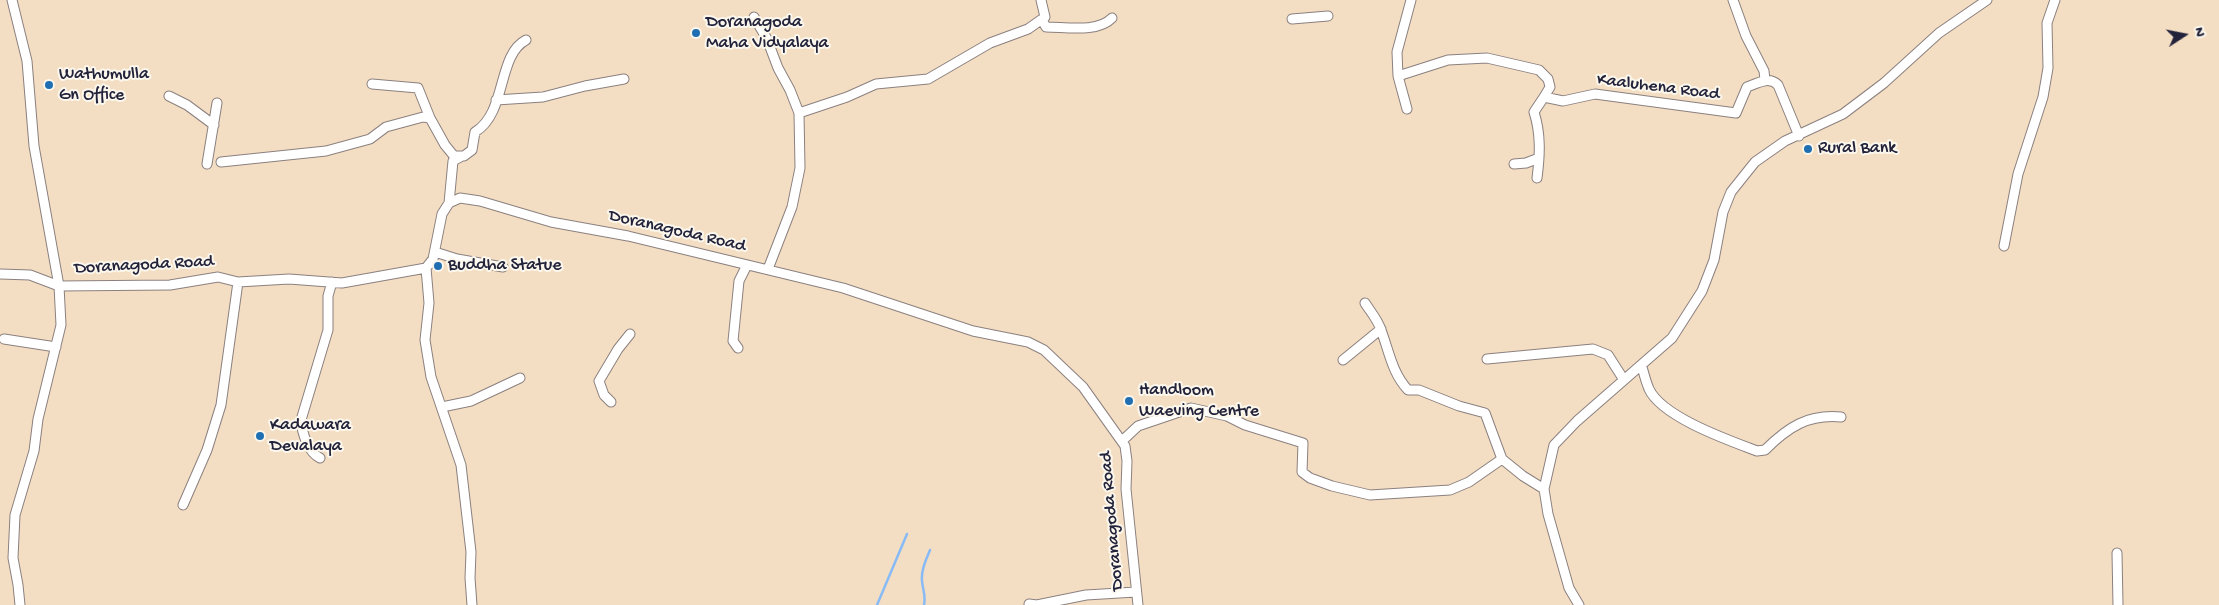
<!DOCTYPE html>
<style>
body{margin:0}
#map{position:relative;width:2219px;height:605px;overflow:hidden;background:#f4dec3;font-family:"Gochi Hand",sans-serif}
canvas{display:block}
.north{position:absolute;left:2159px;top:10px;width:50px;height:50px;-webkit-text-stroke:4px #fbf7ec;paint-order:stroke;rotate:79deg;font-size:14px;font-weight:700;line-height:20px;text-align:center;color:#22223b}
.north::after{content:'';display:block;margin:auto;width:18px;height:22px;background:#22223b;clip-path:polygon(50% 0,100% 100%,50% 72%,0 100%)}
</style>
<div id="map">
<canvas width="2219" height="605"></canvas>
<div class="north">N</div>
</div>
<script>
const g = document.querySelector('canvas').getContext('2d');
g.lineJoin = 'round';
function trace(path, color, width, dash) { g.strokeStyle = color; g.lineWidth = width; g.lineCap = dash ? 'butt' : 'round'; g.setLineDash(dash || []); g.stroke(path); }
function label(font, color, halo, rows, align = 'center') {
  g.font = font + ' "Gochi Hand",sans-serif'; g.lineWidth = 4; g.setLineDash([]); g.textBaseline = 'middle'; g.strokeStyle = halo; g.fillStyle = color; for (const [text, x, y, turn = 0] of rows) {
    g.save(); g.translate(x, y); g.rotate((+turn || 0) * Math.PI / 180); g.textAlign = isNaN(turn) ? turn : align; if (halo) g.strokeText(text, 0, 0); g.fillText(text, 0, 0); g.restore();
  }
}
trace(new Path2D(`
 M877 605 907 534
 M924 605C926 595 923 591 922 581 921 570 926 560 930 550`), '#88bbf6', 2.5);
const minor = new Path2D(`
 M12 0 27 61 34 146 59 286 61 325 38 419 34 451 15 515 13 558 18 585 20 605
 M1733 0 1746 36 1764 71 1765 80
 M754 17 767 39 778 68 790 90 799 113 800 168 792 207 768 269
 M1292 19 1328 16
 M1042 20 1046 27C1066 27 1098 33 1112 18
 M1398 76 1448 60 1487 58 1539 70 1548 79 1550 87 1544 97
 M372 84 418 88 430 118
 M169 96 187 105 214 125
 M496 100 543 97 585 86 624 79
 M1407 109 1398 76 1397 52 1411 0
 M799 113 847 97 876 84 928 79 990 43 1028 29 1045 17 1041 0
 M221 162 326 151 370 139 386 127 423 117 430 118 445 145 454 156H464L472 150 475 132C507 113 497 55 526 40
 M207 164 217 103
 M1514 164 1526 163 1539 158
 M1537 178C1540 155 1541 134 1534 112L1544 97 1563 101 1595 94 1736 113 1747 87C1758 83 1769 76 1778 85L1799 136
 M449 203 453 161 462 156
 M2004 246 2018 174 2043 97 2048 68 2047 23 2055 0
 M435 252 457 259 503 267
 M426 268 429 303 425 340 431 377 461 465 471 552 470 578 472 605
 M0 274 30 275 59 286 170 285 218 277 238 282 289 279 342 283 426 268 433 259 442 214 449 203 460 198 480 201 551 222 628 236 843 288 973 331 1028 342 1044 350 1083 387 1125 446 1127 461 1126 489 1138 605
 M1365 303C1370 311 1378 320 1381 330 1389 351 1392 373 1408 390H1419L1459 406 1485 413 1502 459 1523 476 1544 489
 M4 339 56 347
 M738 348 733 341 739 281 747 265
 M1487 359 1593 349 1608 355 1624 380
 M1343 360 1381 329
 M1642 367C1644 374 1646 382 1649 389 1662 417 1728 440 1757 451L1765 450C1788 427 1808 414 1841 417
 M611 402 604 395 599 381 618 349 630 334
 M442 407 471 401 520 378
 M1122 441 1138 426 1191 408 1227 416 1245 425 1303 443 1302 472 1310 478 1332 486 1370 495 1450 490 1469 482 1502 459
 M320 458C308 452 302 433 301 420L328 330V296L332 282
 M183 505 207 450 221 405 238 282
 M2117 553 2118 605
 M1029 604 1037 605 1086 595 1136 592
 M1579 605 1569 588 1548 514 1544 489 1554 445 1577 421 1672 338 1702 291 1714 260 1723 212 1731 192 1755 162 1785 141 1843 114 1884 83 1939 33 1987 0`);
trace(minor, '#8b807f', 11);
trace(minor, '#fff', 9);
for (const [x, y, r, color] of [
 [696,33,5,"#1f6fb2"],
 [49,85,5,"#1f6fb2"],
 [1808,149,5,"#1f6fb2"],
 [438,266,5,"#1f6fb2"],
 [1129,401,5,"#1f6fb2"],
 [260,436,5,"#1f6fb2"]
]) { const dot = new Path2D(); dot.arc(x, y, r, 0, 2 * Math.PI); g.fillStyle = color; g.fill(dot); trace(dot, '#fbf7ec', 2); }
label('18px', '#22223b', '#fbf7ec', [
 ["Doranagoda",706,23],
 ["Maha Vidyalaya",706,44],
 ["Wathumulla",59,75],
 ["Gn Office",59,96],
 ["Rural Bank",1818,149],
 ["Buddha Statue",448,266],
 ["Handloom",1139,391],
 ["Waeving Centre",1139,412],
 ["Kadawara",270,426],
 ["Devalaya",270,447]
], 'left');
label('18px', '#22223b', '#fbf7ec', [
 ["Kaaluhena Road",1658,88,7],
 ["Doranagoda Road",677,232,13],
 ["Doranagoda Road",144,266,-3],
 ["Doranagoda Road",1113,521,-95]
]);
</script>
